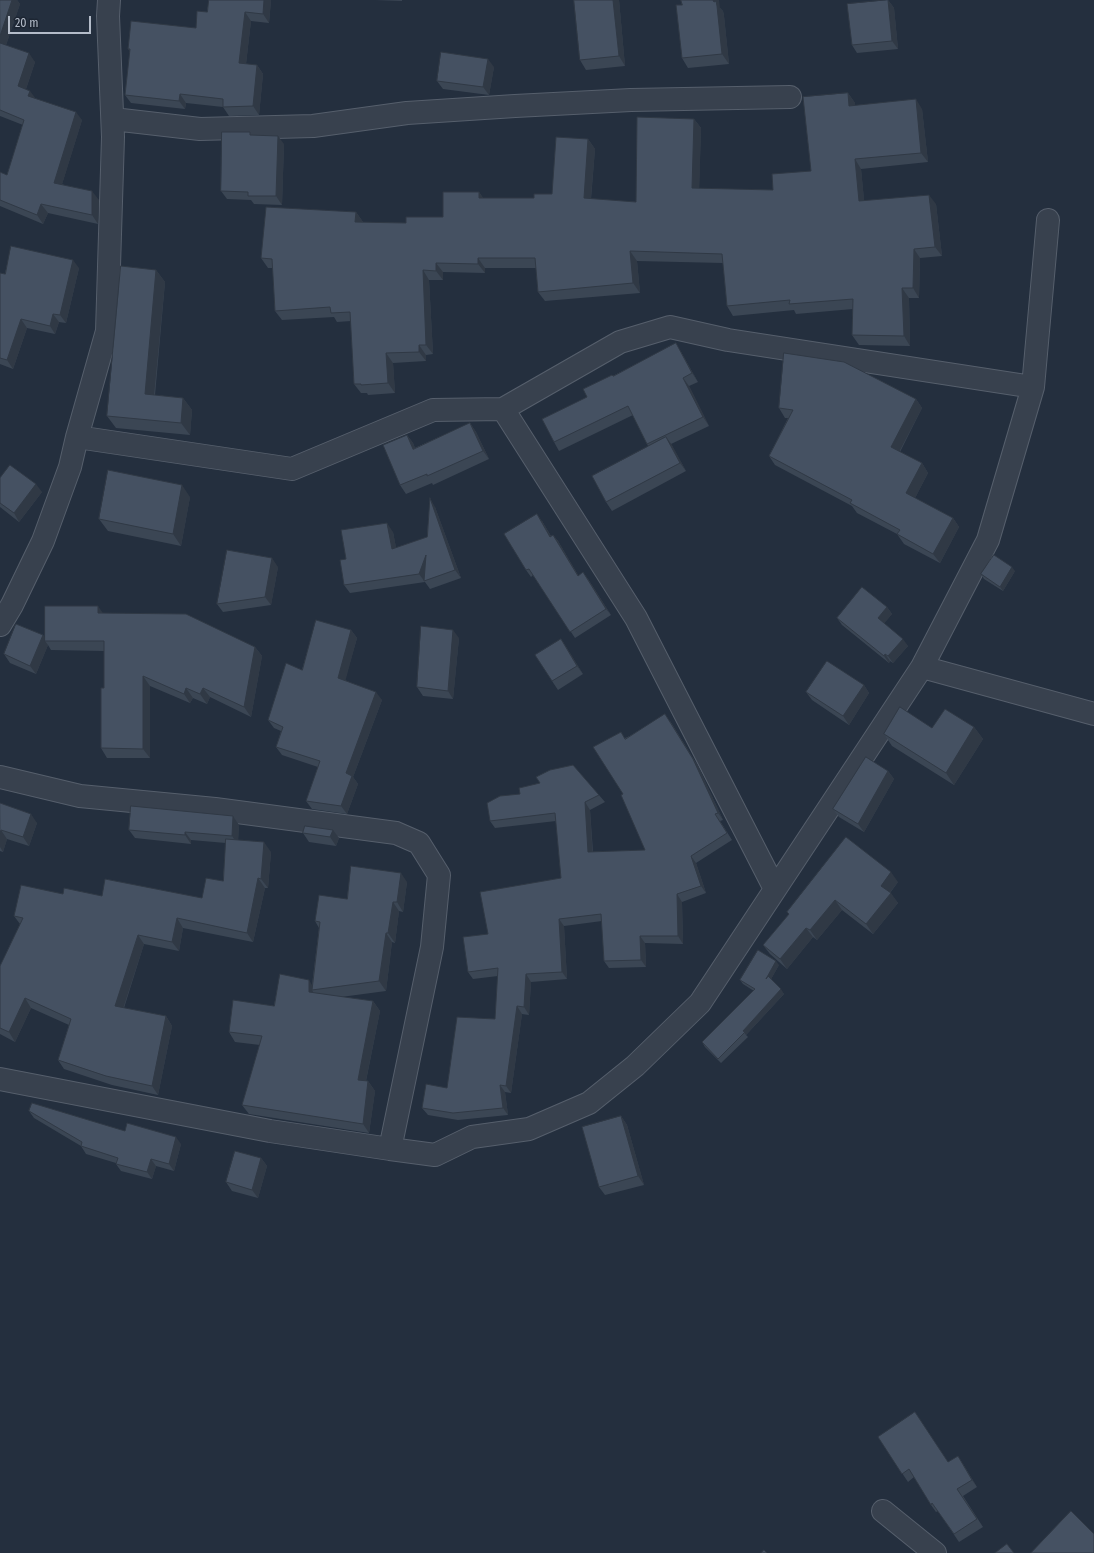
<!DOCTYPE html>
<style>
body{margin:0}
#map{position:relative;width:1094px;height:1553px;overflow:hidden;background:#242f3e;font-family:"Fira Sans Condensed",sans-serif}
canvas{display:block}
.scale{position:absolute;left:8px;top:16px;width:83px;height:18px;box-sizing:border-box;border:2px solid #b4bcc9;border-top:0;padding-left:5px;font-size:12px;line-height:14px;white-space:nowrap;color:#b4bcc9;-webkit-text-stroke:3px #1d2633;paint-order:stroke}
</style>
<div id="map">
<canvas width="1094" height="1553"></canvas>
<div class="scale">20 m</div>
</div>
<script>
const g = document.querySelector('canvas').getContext('2d');
g.lineJoin = 'round';
function trace(path, color, width, dash) { g.strokeStyle = color; g.lineWidth = width; g.lineCap = dash ? 'butt' : 'round'; g.setLineDash(dash || []); g.stroke(path); }
function fill(path, color) { g.fillStyle = color; g.fill(path, 'evenodd'); }
const minor = new Path2D(`
 M113 119 200 129 313 126 407 113 515 106 631 100 790 97
 M503 409 636 618 775 889
 M77 437 292 469 433 410 503 409 620 342 670 327 728 340 1033 387
 M0 625 12 605 43 541 70 467 77 437 107 331 113 137 108 16 109 0
 M922 667 1094 714
 M0 777 80 796 215 809 396 833 419 843 439 875 432 947 390 1149 270 1131 0 1079
 M390 1149 435 1155 472 1137 529 1129 589 1103 635 1066 700 1003 922 667 988 540 1033 387 1048 220
 M883 1511 935 1553`);
trace(minor, '#565f6c', 24);
trace(minor, '#38414e', 22);
fill(new Path2D(`
 M0 0H17L20 4 6 45 35 62 26 89 35 99 82 120 62 184 99 200 98 224 48 213 43 224 0 206V172L7 175 23 125 0 116Z
 M209 0H271L269 23 251 21 246 64 257 65 263 74 259 115 229 116 223 107 186 103 185 109 131 103 125 95 130 51 128 49 196 28 207 12Z
 M375 0H402V1Z
 M574 0H619L625 66 586 70 580 60Z
 M888 0 894 8 898 49 857 53 852 45Z
 M682 5 720 8 723 11 724 16 729 64 688 68 682 58Z
 M494 67 489 95 443 89 437 81Z
 M848 93 855 103V106L922 109 928 162 861 169 864 200 936 204 942 256 920 258 919 298H909L910 346 859 345 852 335 853 309 796 314 794 310 733 316 727 306 723 263 637 261 640 293 545 301 538 292 536 268H485V273L443 272V280H429L433 354 426 355V361L393 363 395 393 368 395 367 393H361L354 384 351 321 337 322 334 317 282 320 275 311 273 268H268L261 258 356 212 363 222 406 223 443 217 479 192 483 198H534L552 194 588 139 595 149 591 199 636 202 694 119 701 128 699 189 773 190 811 171Z
 M284 144 282 205 254 204 251 200 227 199 221 191Z
 M79 268 66 323 59 322 55 334 27 328 13 369 0 364V273L5 274Z
 M156 270 165 282 155 395 183 398 192 410 190 435 116 428 107 416Z
 M681 352 698 382 689 386 709 426 671 444 686 471 612 511 606 502 648 446 633 415 559 451 554 442 587 397 613 376Z
 M916 399 922 408 900 452 922 463 928 473 915 498 953 518 959 527 940 563 904 544 897 534 857 513 852 506 775 465 769 456 788 418H785L779 408Z
 M470 423 476 432 489 459 433 485 432 483 406 494 400 485 407 435 413 443 415 448Z
 M0 478 42 492 19 522 0 507Z
 M190 497 181 546 108 531 99 519Z
 M435 507 461 578 430 589 425 582 350 593 344 585 346 559 393 532 396 548 427 537Z
 M542 521 551 536 553 535 558 541 578 575 588 579 611 615 575 638 533 575 531 577 526 570Z
 M278 567 271 605 223 612 217 604Z
 M1015 571 1003 591 984 579 981 574Z
 M887 607 892 614 884 623 908 646 893 663 890 661 889 663 842 625 837 618Z
 M103 613 255 647 262 656 251 717 210 697 207 704 193 698 190 703 150 686V758H107L101 748 104 688V651L51 650 48 645 36 674 10 663 4 654 43 635 45 638Z
 M351 630 357 638 345 680 382 700 353 777 358 784 347 814 312 809 306 801 318 767 282 755 276 747 281 731 274 728 268 720 302 670Z
 M459 638 453 699 423 696 417 687Z
 M561 639 583 674 558 690 552 681Z
 M864 685 869 693 849 725 812 700 806 692Z
 M670 721 698 766 723 820 720 821 732 840 696 863 706 893 682 902 683 944 645 943 646 967 609 968 604 961 602 921 564 926 567 979 531 982 529 1015 522 1014 511 1093 505 1092 508 1115 458 1120 428 1115 422 1108 447 1088 495 1019 498 976 473 979 468 972 488 934 561 878 556 821 495 828 490 821 540 783 536 777 599 795 605 802 590 810 593 852 645 850 623 794 625 738Z
 M974 727 983 739 954 785 892 746 884 734 932 728Z
 M888 771 894 779 864 832 839 817 833 809Z
 M0 803 37 823 29 846 7 839 3 852 0 851Z
 M233 816 239 825 238 840 271 852 268 888H265L253 942 183 928 179 951 144 944 124 1008 166 1016 172 1026 158 1095 112 1085 64 1069 58 1060 69 1025 31 1008 15 1042 0 1034V966L20 924 14 916 63 894 102 896 202 898 223 881 226 843 191 840V844L135 838 129 830Z
 M303 833 339 838 336 846 309 842Z
 M407 882 403 912 399 911 395 943 392 942 386 991 341 997 373 1001 380 1011 366 1081H368L375 1091 369 1133 249 1114 242 1105 260 1045 235 1042 229 1032 274 1006 312 985 319 928 315 921 347 899Z
 M898 882 890 893 898 903 873 934 842 910 817 940 813 937 787 969 770 954 763 945 789 915 787 912Z
 M779 965 771 979 784 994 746 1035 748 1037 721 1063 705 1047 702 1042 754 991 743 984 740 980Z
 M29 1111 125 1131 181 1144 174 1171 156 1166 152 1179 121 1171 116 1164V1163L86 1154 81 1146 34 1118Z
 M621 1116 627 1125 644 1185 605 1195 599 1187Z
 M261 1158 267 1166 258 1198 232 1191 226 1182Z
 M878 1437 949 1462 963 1464 977 1487 963 1496 983 1527 959 1542 938 1511 936 1512 931 1505 914 1477 908 1482Z`), '#3b4654');
fill(new Path2D(`
 M12 0H17L20 4 4 51 0 46V36Z
 M264 0H271L269 23 263 14Z
 M613 0H619L625 66 619 56Z
 M713 0H719L720 8 723 11 724 16 729 64 722 54Z
 M888 0 894 8 898 49 892 41Z
 M245 12 251 21 245 72 239 63Z
 M29 53 35 62 24 95 18 86Z
 M488 59 494 67 489 95 483 87Z
 M257 65 263 74 259 115 253 106Z
 M30 91 36 99 28 96Z
 M848 93 855 103 856 116 849 106Z
 M180 94 186 103 185 109 179 101Z
 M916 99 922 109 928 162 921 153Z
 M76 112 82 120 60 191 54 183Z
 M694 119 701 128 699 198 692 188Z
 M278 136 284 144 282 205 276 196Z
 M588 139 595 149 590 208 584 198Z
 M855 159 861 169 865 210 859 201Z
 M92 191 99 200 98 224 92 215Z
 M479 192 486 202 479 198Z
 M929 195 936 204 942 256 935 247Z
 M41 204 48 213 43 224 37 215Z
 M356 212 363 222 362 232 355 222Z
 M914 249 920 258 919 298 913 288Z
 M630 251 637 261 640 293 633 283Z
 M478 258 485 268V273L478 264Z
 M73 260 79 268 66 323 60 315Z
 M436 263 443 272V280L436 271Z
 M156 270 165 282 153 406 145 394Z
 M423 270 429 280 433 354 426 345Z
 M902 288 909 298 910 346 904 336Z
 M53 314 59 322 55 334 50 326Z
 M21 319 27 328 13 369 7 360Z
 M676 343 681 352 698 382 692 373Z
 M419 345 426 355V361L419 352Z
 M386 353 393 363 395 393 388 383Z
 M683 378 689 386 709 426 703 417Z
 M183 398 192 410 190 435 181 423Z
 M916 399 922 408 897 456 891 447Z
 M470 423 476 432 489 459 483 451Z
 M407 435 413 443 419 458 413 449Z
 M666 437 672 445 686 471 680 463Z
 M922 463 928 473 913 502 906 493Z
 M36 484 42 492 19 522 14 513Z
 M182 485 190 497 181 546 173 534Z
 M430 498 435 507 461 578 455 570Z
 M537 514 542 521 555 543 550 537Z
 M953 518 959 527 940 563 933 554Z
 M387 523 393 532 398 558 392 549Z
 M553 535 558 541 582 582 578 576Z
 M426 555 424 581 425 582 419 574Z
 M272 558 278 567 271 605 265 597Z
 M1012 567 1015 571 1003 591 1000 587Z
 M583 572 588 579 611 615 606 609Z
 M98 606 105 616 98 613Z
 M887 607 892 614 883 625 878 618Z
 M351 630 357 638 344 686 338 678Z
 M453 630 459 638 453 699 448 691Z
 M43 635 47 641H45L48 645 36 674 30 666Z
 M561 639 567 648 583 674 577 666Z
 M903 639 908 646 893 663 888 656Z
 M255 647 262 656 251 717 244 707Z
 M885 654 890 661 889 663 884 656Z
 M143 676 150 686V758L143 749Z
 M864 685 869 693 849 725 843 716Z
 M186 688 193 698 190 703 184 694Z
 M203 688 210 697 207 704 200 694Z
 M376 692 382 700 353 777 358 784 347 814 341 806 346 773Z
 M665 714 698 766 723 820 718 813Z
 M974 727 983 739 954 785 946 773Z
 M888 771 894 779 864 832 858 824Z
 M585 802 590 810 593 860 588 852Z
 M31 814 37 823 29 846 23 837Z
 M233 816 239 825 238 845 232 836Z
 M1 830 7 839 3 852 0 847V833Z
 M333 830 339 838 336 846 330 837Z
 M185 832 191 840V844L185 835Z
 M264 842 271 852 268 888 261 879Z
 M691 856 696 863 706 893 701 886Z
 M891 872 898 882 888 895 881 886Z
 M401 873 407 882 403 912 397 902Z
 M258 878 265 888 253 942 247 933Z
 M891 893 898 903 873 934 866 924Z
 M677 894 682 902 683 944 678 936Z
 M835 900 842 910 817 940 810 930Z
 M393 902 399 911 395 943 388 933Z
 M177 918 183 928 179 951 172 942Z
 M559 919 564 926 567 979 562 972Z
 M806 928 813 937 787 969 780 959Z
 M386 933 392 942 386 991 379 981Z
 M138 935 144 944 121 1015 115 1006Z
 M640 936 645 943 646 967 641 960Z
 M776 961 779 965 769 983 766 979Z
 M526 974 531 982 529 1015 524 1007Z
 M309 980 315 990H312L315 996 309 992Z
 M781 989 784 994 746 1035 743 1031Z
 M25 998 31 1008 15 1042 9 1032Z
 M373 1001 380 1011 364 1090 358 1080Z
 M517 1006 522 1014 511 1093 506 1086Z
 M166 1016 172 1026 158 1095 152 1086Z
 M368 1081 375 1091 369 1133 363 1124Z
 M500 1085 505 1092 508 1115 503 1108Z
 M621 1116 627 1125 644 1185 638 1176Z
 M176 1137 181 1144 174 1171 169 1164Z
 M261 1158 267 1166 258 1198 252 1190Z
 M151 1159 156 1166 152 1179 147 1172Z
 M958 1456 963 1464 977 1487 972 1480Z`), '#303945');
const building = new Path2D(`
 M0 0H12L0 36Z
 M209 0H264L263 14 245 12 239 63 257 65 253 106 223 107V99L180 94 179 101 125 95 130 49H128L131 21 196 28 197 11 207 12Z
 M574 0H613L619 56 580 60Z
 M681 0H713L714 2 716 1 717 6 722 54 682 58 676 5H682Z
 M888 0 892 41 852 45 847 4Z
 M0 43 29 53 18 86 30 91 28 96 76 112 54 183 92 191V215L41 204 37 215 0 200V172L7 175 24 120 0 110Z
 M441 52 488 59 483 87 437 81Z
 M848 93 849 106 916 99 921 153 855 159 859 201 929 195 935 247 914 249 913 288H902L904 336 852 335 853 299 789 304 790 300 727 306 722 254 630 251 633 283 538 292 535 258H478V264L436 263V271L423 270 426 345H419V352L386 353 388 383 361 385V384H354L350 312 331 313 330 307 275 311 272 259 261 258 266 207 356 212 355 222 406 223V217H443V192H479V198H534V194H552L556 137 588 139 584 198 636 202 637 117 694 119 692 188 773 190 772 174 811 171 803 97Z
 M222 132H250V135L278 136 276 196H248V192L221 191Z
 M11 246 73 260 60 315 53 314 50 326 21 319 7 360 0 358V273L5 274Z
 M121 266 156 270 145 394 183 398 181 423 107 416Z
 M676 343 692 373 683 378 703 417 647 444 628 406 554 442 542 419 587 397 583 389 612 375 613 376Z
 M784 353 844 362 916 399 891 447 922 463 906 493 953 518 933 554 897 534 900 530 850 503 852 500 769 456 793 410 779 408Z
 M470 423 483 451 427 476V474L400 485 383 445 407 435 413 449Z
 M666 437 680 463 606 502 592 476Z
 M10 465 36 484 14 513 0 503V478Z
 M108 470 182 485 173 534 99 519Z
 M430 498 455 570 424 581 426 555 419 574 344 585 340 560 346 559 341 530 387 523 392 549 427 537Z
 M537 514 550 537 553 535 578 576 583 572 606 609 570 632 529 569 526 570 504 534Z
 M227 550 272 558 265 597 217 604Z
 M994 555 1012 567 1000 587 981 574Z
 M862 587 887 607 878 618 903 639 888 656 885 654 884 656 837 618Z
 M45 606H98V613L186 614 255 647 244 707 203 688 200 694 186 688 184 694 143 676V749L101 748V688H104V641H45Z
 M316 620 351 630 338 678 376 692 346 773 352 776 341 806 306 801 320 761 276 747 283 727 268 720 286 663 302 670Z
 M16 624 43 635 30 666 4 654Z
 M421 626 453 630 448 691 417 687Z
 M561 639 577 666 552 681 535 655Z
 M827 661 864 685 843 716 806 692Z
 M900 707 932 728 945 709 974 727 946 773 884 734Z
 M665 714 693 759 718 813 715 814 727 833 691 856 701 886 677 894 678 936H640L641 960 604 961 601 914 559 919 562 972 526 974 524 1007 517 1006 506 1086 500 1085 503 1108 453 1113 422 1108 426 1084 447 1088 457 1017 495 1019 498 968 468 972 463 937 488 934 480 892 561 878 555 813 490 821 487 803 500 796 520 794 519 788 540 783 536 777 550 770 573 765 599 795 585 802 588 852 645 850 621 795 623 794 593 747 621 732 625 739Z
 M866 757 888 771 858 824 833 809Z
 M0 803 31 814 23 837 1 830 0 833Z
 M131 806 233 816 232 836 185 832V835L129 830Z
 M305 826 333 830 330 837 303 833Z
 M846 837 891 872 881 886 891 893 866 924 835 900 810 930 806 928 780 959 763 945 789 914 787 912Z
 M226 839 264 842 261 879 258 878 247 933 177 918 172 942 138 935 115 1006 166 1016 152 1086 106 1076 58 1060 71 1019 25 998 9 1032 0 1028V966L23 918 14 916 21 885 63 894 64 888 102 896 105 879 202 898 206 878 223 881Z
 M351 866 401 873 397 902H393L388 933H386L379 981 312 990 320 922 315 921 319 895 347 899Z
 M758 950 776 961 766 979 768 976 781 989 743 1031 745 1032 718 1059 702 1042 755 989 740 980Z
 M280 974 309 980V992L373 1001 358 1080 368 1081 363 1124 242 1105 262 1036 229 1032 233 1000 274 1006Z
 M32 1103 125 1131 127 1123 176 1137 169 1164 151 1159 147 1172 116 1164 118 1158 81 1146 82 1142 29 1111Z
 M621 1116 638 1176 599 1187 582 1127Z
 M235 1151 261 1158 252 1190 226 1182Z
 M915 1412 948 1462 958 1456 972 1480 957 1489 977 1519 954 1534 932 1503 931 1505 909 1469 902 1474 878 1437Z
 M1071 1511 1094 1534V1553H1031Z
 M1007 1544 1014 1553H995Z
 M764 1550 767 1553H761Z`);
fill(building, '#455162');
trace(building, '#303945', 1);
</script>
